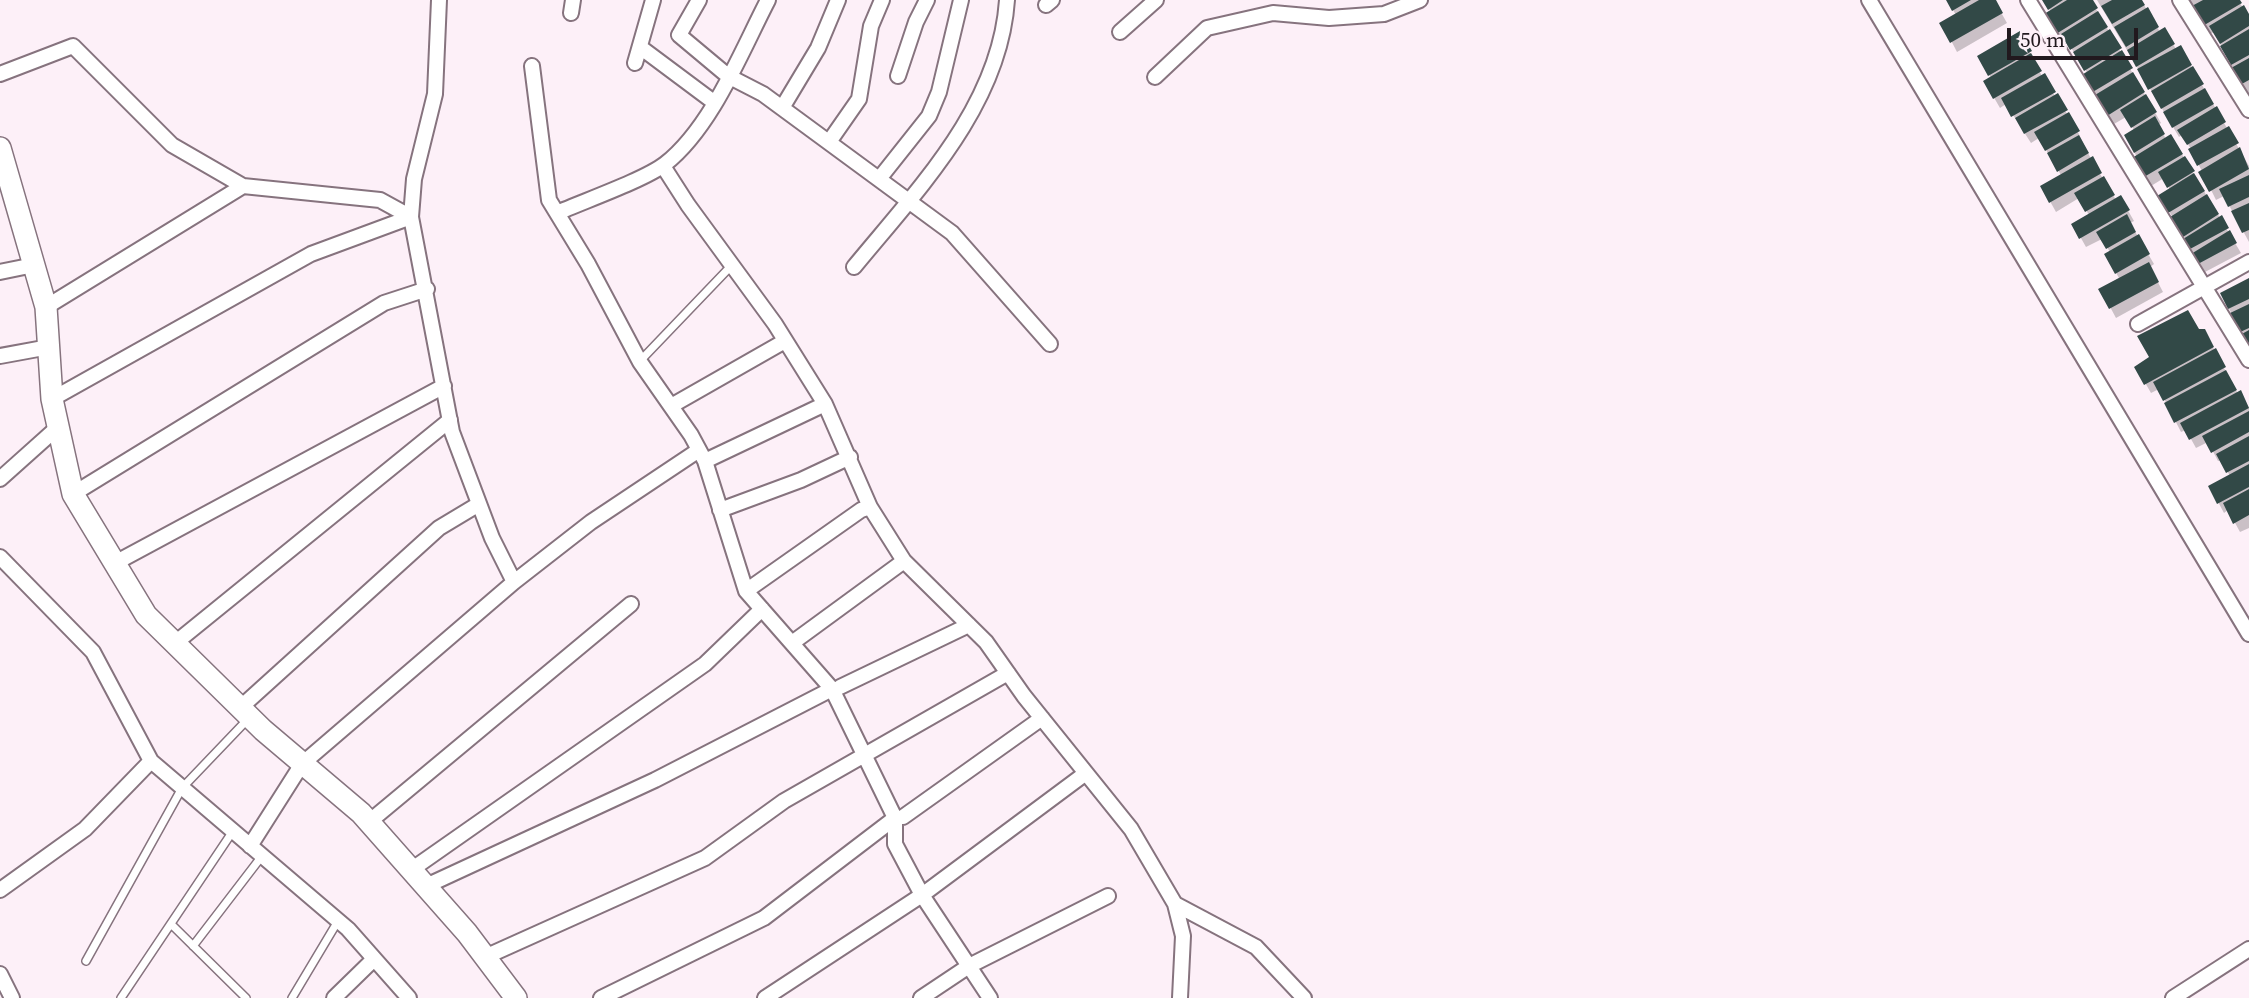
<!DOCTYPE html>
<style>
body{margin:0}
#map{position:relative;width:2249px;height:998px;overflow:hidden;background:#fdf0f8;font-family:"Source Serif 4",serif}
canvas{display:block}
.scale{position:absolute;left:2007px;top:28px;width:131px;height:32px;box-sizing:border-box;border:4px solid #21191e;border-top:0;padding-left:9px;font-size:21px;line-height:24px;white-space:nowrap;color:#21191e;-webkit-text-stroke:5px #fdf0f8;paint-order:stroke}
</style>
<div id="map">
<canvas width="2249" height="998"></canvas>
<div class="scale">50 m</div>
</div>
<script>
const g = document.querySelector('canvas').getContext('2d');
g.lineJoin = 'round';
function fill(path, color) { g.fillStyle = color; g.fill(path, 'evenodd'); }
function trace(path, color, width, dash) { g.strokeStyle = color; g.lineWidth = width; g.lineCap = dash ? 'butt' : 'round'; g.setLineDash(dash || []); g.stroke(path); }
fill(new Path2D(`
 M1947 0H1994L2007 23 1957 52 1942 23 1956 15Z
 M2044 0H2091L2161 123 2158 125 2166 139 2171 136 2241 253 2205 272 2160 196 2170 190 2164 178 2151 186 2126 135 2134 130 2126 117 2114 124 2098 102 2083 77 2088 74 2066 40 2063 42 2047 14 2051 12Z
 M2097 0H2141L2160 32 2164 30 2176 49 2180 47 2249 166V242L2224 196 2216 200 2191 149 2182 135 2179 137Z
 M2190 0H2238L2249 17V98L2214 32 2208 35Z
 M2020 34 2044 80 2074 124 2091 159 2116 200 2126 207 2134 221 2130 223 2154 264 2150 267 2163 292 2116 318 2101 290 2120 280 2106 254 2110 252 2102 239 2086 247 2073 224 2089 215 2079 198 2056 212 2042 187 2061 175 2039 138 2031 143 2006 104 2000 108 1985 82 1991 78 1979 57Z
 M2249 280V350L2222 294Z
 M2198 331H2204L2238 394 2241 393 2249 408V528L2240 532 2228 510 2224 513 2210 487 2230 476 2221 460 2218 461 2208 442 2196 448 2186 430 2181 432 2159 389 2151 393 2136 367Z`), '#0003');
fill(new Path2D(`
 M1946 0H1971L1952 11Z
 M1979 0H1996L2003 13 1950 43 1939 23Z
 M2042 0H2063L2048 10Z
 M2067 0H2093L2098 8 2056 34 2044 14Z
 M2112 0H2142L2145 5 2112 24 2101 6Z
 M2203 0H2240L2242 3 2201 27 2190 7Z
 M2244 5 2249 14V26L2220 44 2209 26Z
 M2148 7 2159 27 2126 47 2114 27Z
 M2098 11 2108 27 2070 50 2061 34Z
 M2165 27 2175 44 2136 67 2127 50Z
 M2110 29 2122 48 2084 71 2073 52Z
 M2249 29V55L2231 65 2220 46Z
 M2020 31 2032 51 1988 76 1977 56Z
 M2181 45 2192 65 2148 90 2137 69Z
 M2122 50 2133 68 2091 93 2080 76Z
 M2031 53 2042 71 1993 99 1983 81Z
 M2249 58V80L2240 85 2231 68Z
 M2193 66 2204 84 2161 109 2151 91Z
 M2133 72 2145 92 2107 116 2095 95Z
 M2045 73 2056 92 2011 117 2001 98Z
 M2205 88 2214 104 2172 128 2163 112Z
 M2058 93 2068 110 2024 134 2015 118Z
 M2146 94 2157 112 2131 128 2120 110Z
 M2217 106 2226 122 2187 145 2177 130Z
 M2069 112 2080 131 2045 151 2034 132Z
 M2155 116 2165 134 2134 153 2124 135Z
 M2229 126 2239 143 2197 166 2188 149Z
 M2171 134 2183 154 2144 177 2132 158Z
 M2079 135 2089 153 2057 172 2047 153Z
 M2240 147 2249 169 2209 192 2198 172Z
 M2093 156 2102 173 2049 203 2040 186Z
 M2185 156 2195 171 2167 188 2158 172Z
 M2194 173 2205 191 2168 213 2157 196Z
 M2249 175V197L2228 207 2219 189Z
 M2104 176 2115 195 2085 212 2074 193Z
 M2207 194 2219 214 2183 237 2170 217Z
 M2121 195 2130 210 2079 239 2071 224Z
 M2249 203V230L2242 233 2231 211Z
 M2127 214 2136 232 2106 249 2096 232Z
 M2222 215 2229 228 2190 249 2183 239Z
 M2230 230 2237 243 2198 264 2191 254Z
 M2139 234 2150 254 2115 274 2104 254Z
 M2149 262 2159 282 2109 309 2098 289Z
 M2249 278V299L2228 309 2220 293Z
 M2249 304V328L2238 333 2228 314Z
 M2188 310 2199 329H2205L2214 347 2144 385 2134 367 2149 357 2137 336Z
 M2249 330V354L2240 335Z
 M2216 348 2226 367 2163 401 2153 382Z
 M2226 370 2237 390 2174 423 2164 403Z
 M2241 390 2249 408 2189 440 2180 423Z
 M2249 411V432L2211 453 2202 436Z
 M2249 436V461L2226 473 2216 454Z
 M2249 464V487L2217 504 2208 486Z
 M2249 489V515L2233 524 2223 503Z`), '#324947');
const lane = new Path2D(`
 M640 361 732 265
 M171 924 246 998
 M193 946 262 856
 M86 961 182 788 248 719
 M121 998 233 831
 M292 998 338 921`);
const street = new Path2D(`
 M439 0 435 94 414 179 411 217 452 432 492 538 514 582
 M699 0 679 35 728 76 763 94 952 233 1050 344
 M1869 0 2249 634
 M2028 0 2249 360
 M2180 0 2249 110
 M1046 5 1052 0
 M571 13 573 0
 M1120 32 1156 0
 M640 47 715 103
 M635 63 653 0
 M532 66 549 200 588 264 640 362 691 435 705 461 746 591 832 689 895 818V844L922 895 990 998
 M0 74 73 46 172 145 243 186 380 200 411 217
 M898 76 916 22 927 0
 M1155 77 1207 28 1273 13 1329 18 1384 14 1420 0
 M782 108 818 48 838 0
 M829 142 859 99 871 26 882 0
 M663 166 688 205 775 324 825 404 870 507 904 561 986 642 1024 696 1131 829 1175 904 1183 936 1180 998
 M879 179 929 116 939 92 961 0
 M557 213C584 201 644 180 665 164 712 127 741 52 768 0
 M854 267C918 189 1000 106 1007 0
 M0 272 34 265
 M46 307 243 186
 M2138 324 2249 262
 M0 356 49 347
 M52 399 311 254 411 217
 M671 406 785 341
 M705 461 825 404
 M0 479 57 428
 M73 494 384 303 427 289
 M720 510 801 480 850 457
 M0 557 93 652 151 761 348 929 409 998
 M115 563 444 386
 M746 591 861 510 870 507
 M792 643 904 561
 M174 644 450 420
 M840 687 969 625
 M240 708 439 528 479 504
 M903 817 1042 718
 M369 822 631 604
 M250 846 302 764 514 582 591 522 699 450
 M411 870 705 664 762 609
 M426 886 655 780 832 689
 M0 890 85 829 151 761
 M1175 904 1256 947 1304 998
 M485 957 705 858 784 801 1008 673
 M0 974 12 998
 M334 998 374 959
 M601 998 764 918 895 818
 M765 998 922 895 1086 773
 M921 998 969 966 1108 896
 M2173 998 2249 949`);
const secondary = new Path2D(`
 M0 148 46 307 52 399 73 494 146 615 263 730 361 813 467 933 516 998`);
trace(lane, '#86737e', 10);
trace(street, '#86737e', 18);
trace(secondary, '#86737e', 24);
trace(lane, '#fff', 7);
trace(street, '#fff', 14);
trace(secondary, '#fff', 21);
</script>
